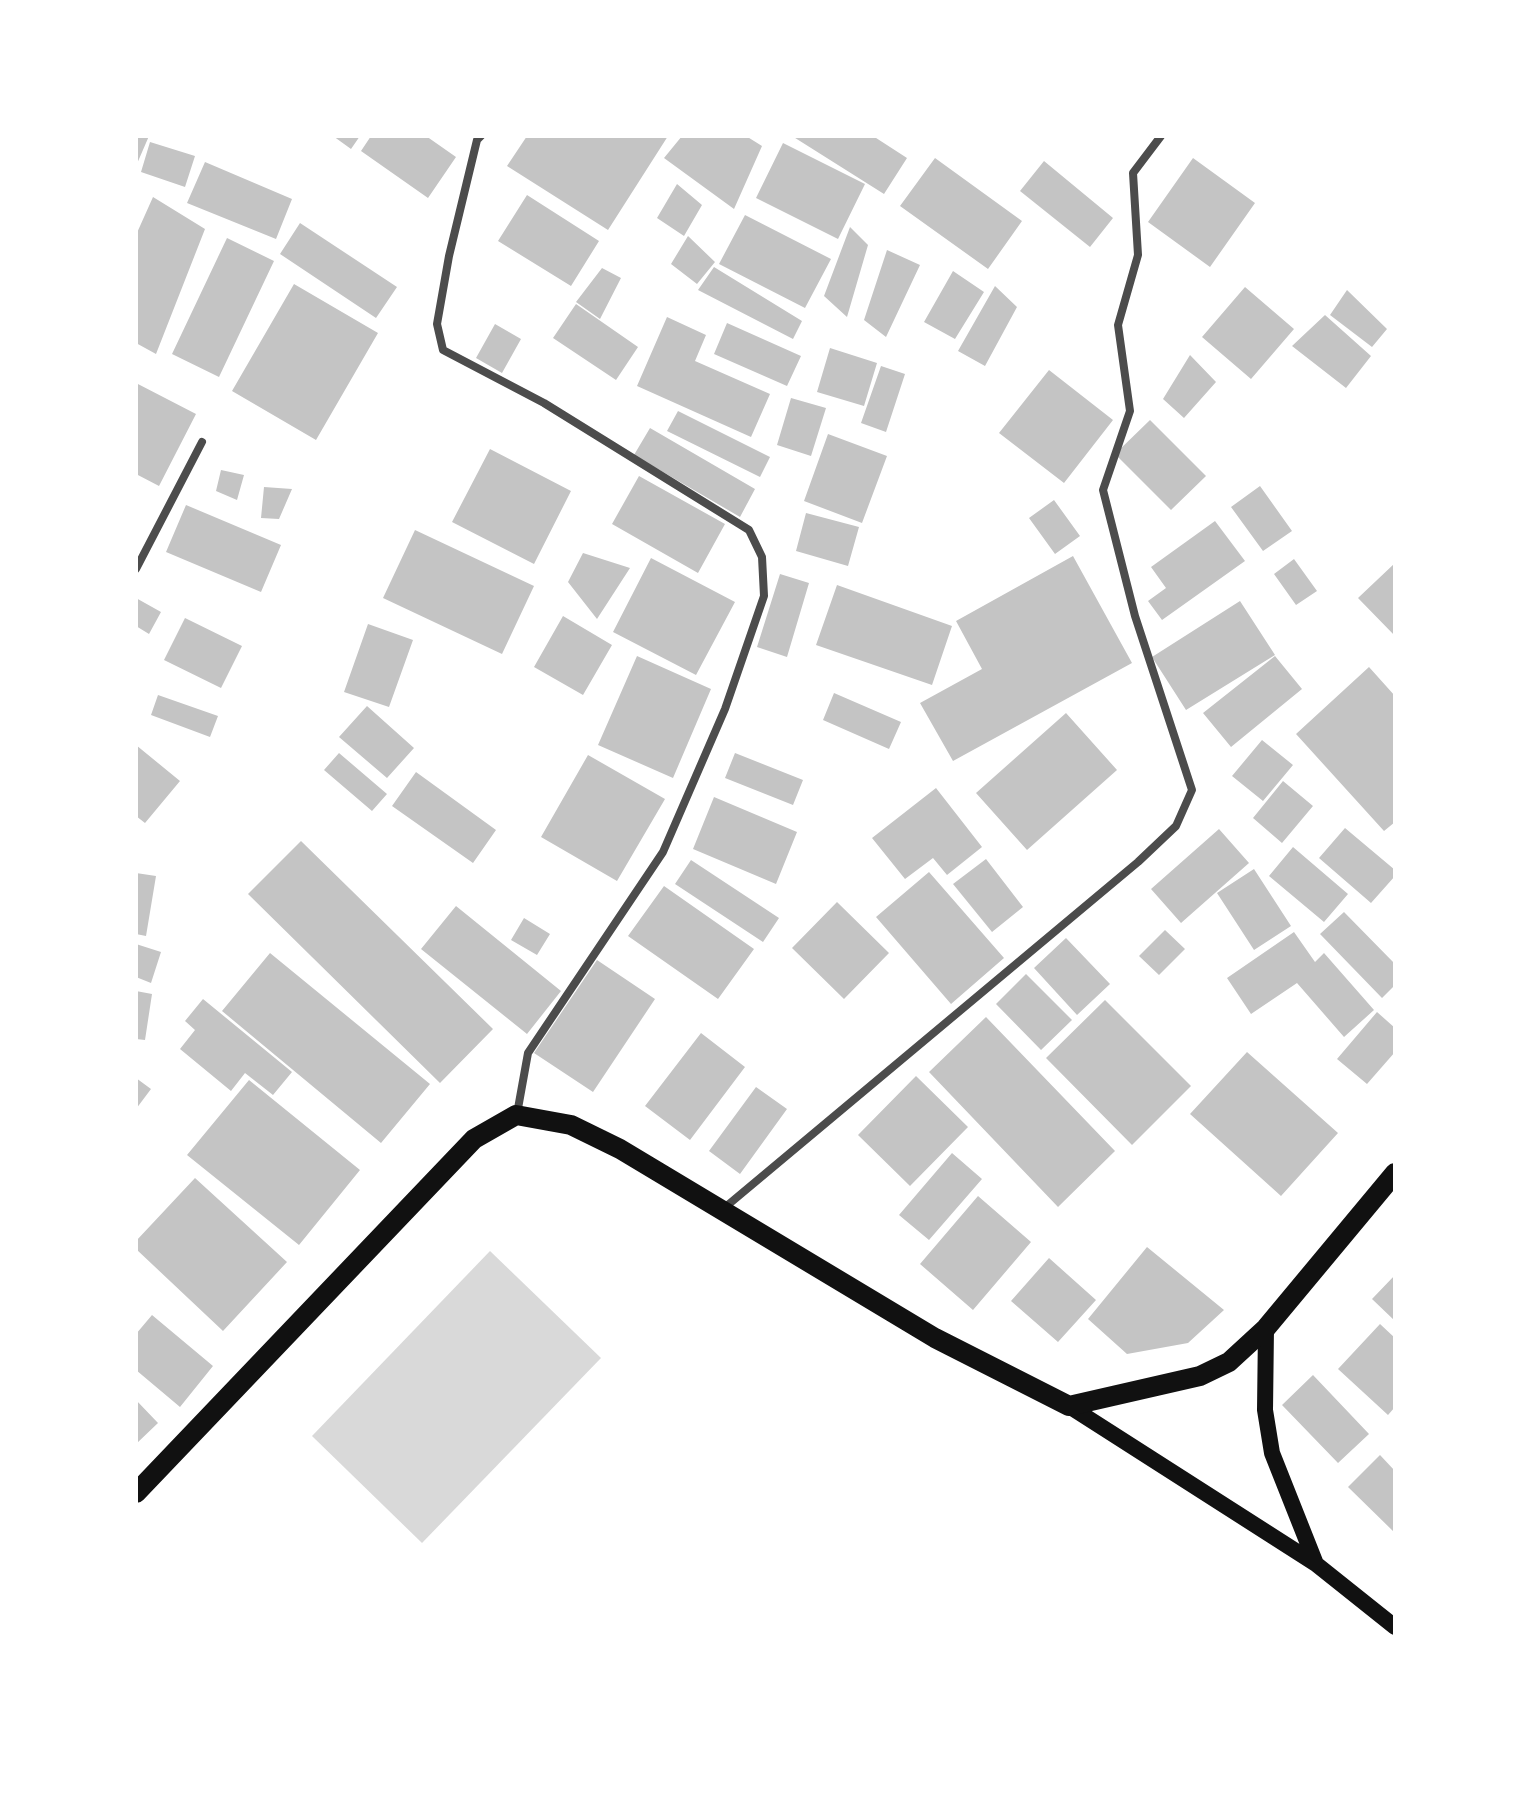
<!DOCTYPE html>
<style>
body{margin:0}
#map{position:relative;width:1531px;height:1797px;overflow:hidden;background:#fff;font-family:"Golos Text",sans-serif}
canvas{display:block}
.frame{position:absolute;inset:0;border:138px solid #fff;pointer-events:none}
</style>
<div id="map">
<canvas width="1531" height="1797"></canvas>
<div class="frame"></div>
</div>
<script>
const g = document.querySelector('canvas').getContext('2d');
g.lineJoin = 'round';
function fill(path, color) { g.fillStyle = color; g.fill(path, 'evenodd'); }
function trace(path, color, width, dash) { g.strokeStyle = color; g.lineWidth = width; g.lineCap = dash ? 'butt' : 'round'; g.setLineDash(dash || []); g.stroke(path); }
fill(new Path2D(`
 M490 1251 601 1358 422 1543 312 1436Z`), '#d9d9d9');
fill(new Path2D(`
 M136 136H149L136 166Z
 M333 136H360L351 149Z
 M371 136H426L456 157 428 198 361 151Z
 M527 136H668L608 230 507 166Z
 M682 136H746L762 146 734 209 664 158Z
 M792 136H873L907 158 884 194Z
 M150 142 195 156 185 187 141 172Z
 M783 143 865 184 838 239 756 198Z
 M935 158 1022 221 988 269 900 206Z
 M1193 158 1255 203 1210 267 1148 222Z
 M1044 161 1113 218 1090 247 1020 191Z
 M205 162 292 199 276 239 187 203Z
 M677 184 702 205 684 236 657 218Z
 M527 195 599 241 571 286 498 241Z
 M153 197 205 229 156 354 136 343V235Z
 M745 215 831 259 805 308 719 264Z
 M300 223 397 287 376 318 280 254Z
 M850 227 868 245 847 317 824 296Z
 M688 236 715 262 697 284 671 264Z
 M227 238 274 261 219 377 172 354Z
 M887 250 920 265 886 337 864 320Z
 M714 267 802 321 793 339 698 290Z
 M602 268 621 278 600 319 576 302Z
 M953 271 984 292 955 339 924 322Z
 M294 284 378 333 316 440 232 391Z
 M995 286 1017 307 985 366 958 351Z
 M1245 287 1294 329 1251 379 1202 337Z
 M1347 290 1387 329 1372 347 1330 315Z
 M576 304 638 347 616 380 553 338Z
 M1325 315 1371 356 1346 388 1292 346Z
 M667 317 706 335 695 361 770 394 751 437 637 386Z
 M727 323 801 356 787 386 714 354Z
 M495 324 521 339 502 373 476 358Z
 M830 348 877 363 864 406 817 392Z
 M1190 355 1216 382 1184 418 1163 399Z
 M881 366 905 374 886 432 861 423Z
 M1049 370 1113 420 1064 483 999 433Z
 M136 383 196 414 159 486 136 474Z
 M791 398 826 408 811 456 777 445Z
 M678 411 770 457 760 477 667 431Z
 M1150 420 1206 476 1171 510 1115 454Z
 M650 428 755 489 740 517 634 455Z
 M828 434 887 456 862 523 804 501Z
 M490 449 571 491 534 564 452 522Z
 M221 470 244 475 237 500 216 491Z
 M639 476 725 524 698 573 612 524Z
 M1260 486 1292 531 1263 551 1231 507Z
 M264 487 292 489 279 519 261 518Z
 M1054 500 1080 536 1055 554 1029 518Z
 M186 505 281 545 261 592 166 552Z
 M806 513 859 527 848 566 796 551Z
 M1215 521 1245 561 1162 620 1148 601 1166 588 1151 567Z
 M415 530 534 586 502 654 383 598Z
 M583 553 630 568 597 619 568 582Z
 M1073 556 1132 663 953 761 920 703 982 669 956 621Z
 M651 558 735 602 696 675 613 632Z
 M1294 559 1317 591 1296 605 1274 574Z
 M1395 563V636L1358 598Z
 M780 574 809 583 787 657 757 647Z
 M837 585 952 626 932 685 816 645Z
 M136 598 161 612 149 634 136 626Z
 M1240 601 1275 655 1186 710 1152 657Z
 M563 616 612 645 583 695 534 667Z
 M185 618 242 646 221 688 164 660Z
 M368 624 413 640 389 707 344 692Z
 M637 656 711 689 673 778 598 745Z
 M1275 656 1302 689 1231 747 1203 713Z
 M1369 667 1395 696V822L1384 831 1296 734Z
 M834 693 901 722 889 749 823 720Z
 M158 695 218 716 210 737 151 715Z
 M367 706 414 748 387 778 339 737Z
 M1066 713 1117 770 1027 850 976 793Z
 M1262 740 1293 765 1263 801 1232 776Z
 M136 745 180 781 145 823 136 816Z
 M339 753 387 794 372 811 324 770Z
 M735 753 803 780 793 805 725 778Z
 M588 755 665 799 617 881 541 837Z
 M416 772 496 830 473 863 392 806Z
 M1283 781 1313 806 1282 843 1253 818Z
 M936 788 982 847 947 875 933 858 905 879 872 838Z
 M714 797 797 832 776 884 693 849Z
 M1345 828 1395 870V876L1371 903 1319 858Z
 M1219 829 1249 863 1181 923 1151 889Z
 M301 841 493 1029 440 1083 248 894Z
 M1293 847 1348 894 1324 922 1269 876Z
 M986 859 1023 907 992 932 953 884Z
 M691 860 779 918 763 942 675 884Z
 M1254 869 1291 926 1254 950 1217 893Z
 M929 872 1004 958 951 1004 876 917Z
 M136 873 156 876 146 936 136 934Z
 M664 886 754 949 718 999 628 936Z
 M837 902 889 953 844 999 792 948Z
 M456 906 561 991 527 1034 421 949Z
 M1344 912 1395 964V985L1382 998 1320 934Z
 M524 918 550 934 537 955 511 940Z
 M1165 930 1185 949 1159 975 1139 956Z
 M1294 932 1315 962 1324 953 1374 1010 1344 1037 1297 983 1251 1014 1227 978Z
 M1066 938 1110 984 1077 1015 1034 968Z
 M136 944 161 952 151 983 136 977Z
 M270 953 430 1084 381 1143 222 1011Z
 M597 960 655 999 593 1092 534 1053Z
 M1026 974 1072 1020 1041 1050 996 1004Z
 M136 991 152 994 145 1040 136 1039Z
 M203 999 292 1072 273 1095 245 1073 231 1091 180 1049 195 1030 185 1021Z
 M1105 1000 1191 1086 1132 1145 1046 1058Z
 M1377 1012 1395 1028V1052L1367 1084 1337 1059Z
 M986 1017 1115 1151 1058 1207 929 1072Z
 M701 1033 745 1067 690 1140 645 1106Z
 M1247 1052 1338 1133 1281 1196 1190 1114Z
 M916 1076 968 1127 910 1186 858 1135Z
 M136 1078 151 1089 136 1109Z
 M249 1080 360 1170 299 1245 187 1155Z
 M756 1087 787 1109 740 1174 709 1151Z
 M952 1153 982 1179 929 1240 899 1215Z
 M195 1178 287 1262 223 1331 136 1249V1241Z
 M978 1196 1031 1242 973 1310 920 1264Z
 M1147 1247 1224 1310 1188 1343 1127 1354 1088 1319Z
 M1049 1258 1096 1300 1058 1342 1011 1301Z
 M1395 1275V1321L1372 1299Z
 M152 1315 213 1366 180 1407 136 1370V1334Z
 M1380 1324 1395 1338V1407L1388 1415 1338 1369Z
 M1313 1375 1369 1434 1338 1463 1282 1405Z
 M136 1400 158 1423 136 1444Z
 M1380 1455 1395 1471V1533L1348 1487Z`), '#c4c4c4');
trace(new Path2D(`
 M481 136 477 140 449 256 437 324 443 350 544 403 749 530 762 557 764 596 725 709 663 852 528 1053 517 1114
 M136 569 202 442
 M723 1209 1138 862 1176 826 1192 790 1135 616 1103 490 1130 411 1118 325 1138 255 1133 173 1161 136`), '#4c4c4c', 8);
trace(new Path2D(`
 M1266 1328 1265 1410 1272 1453 1316 1564
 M1069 1406 1316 1564 1395 1627`), '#111', 16);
trace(new Path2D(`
 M136 1493 474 1139 516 1115 571 1125 620 1149 935 1338 1069 1406 1200 1376 1229 1362 1266 1328 1395 1173`), '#111', 20);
</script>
